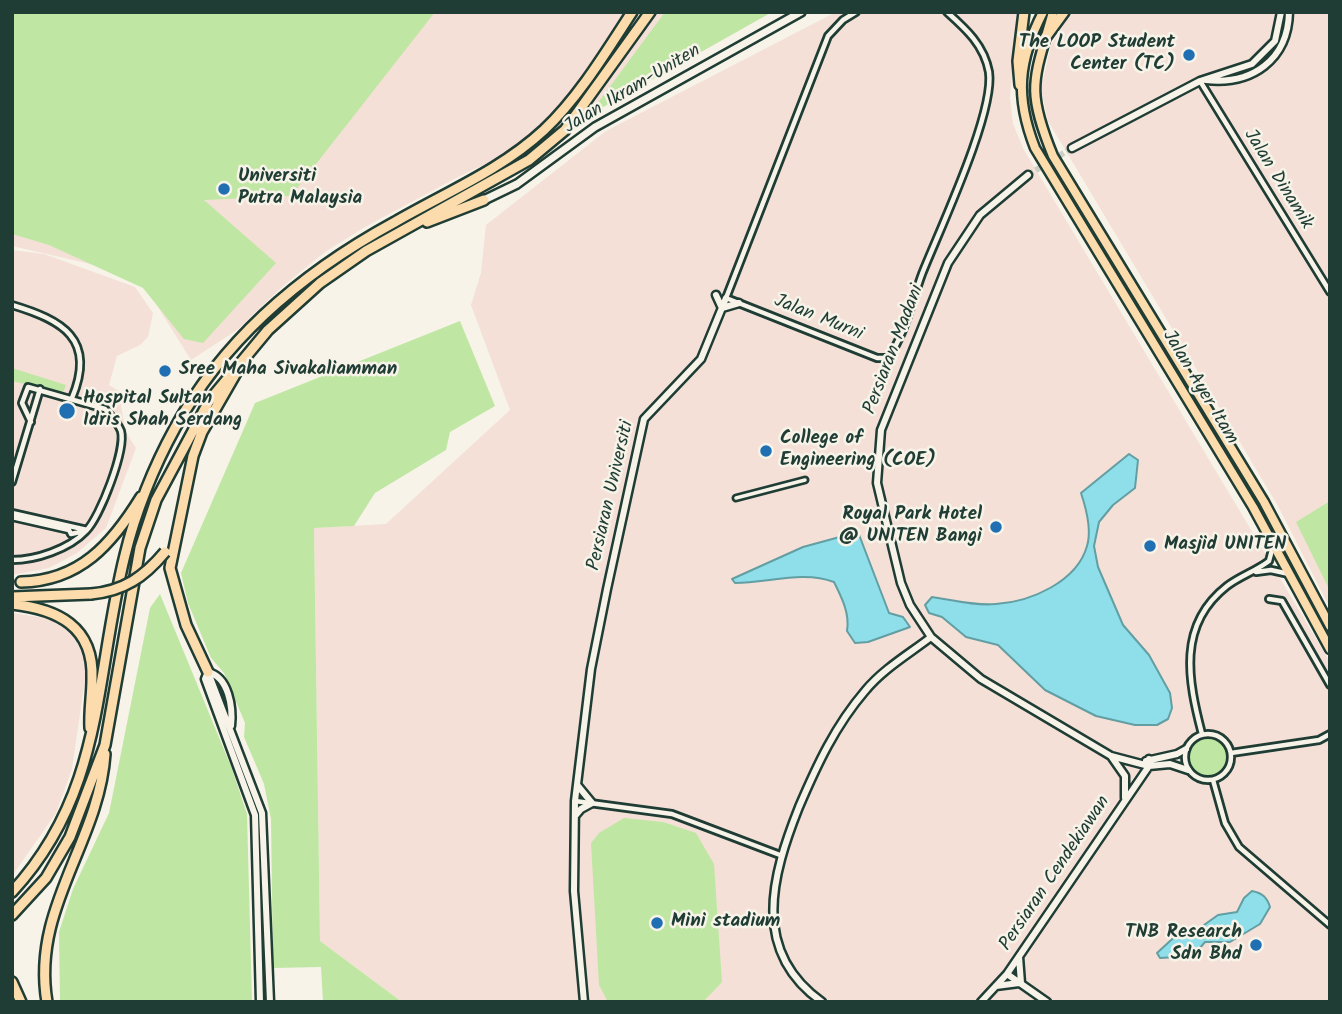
<!DOCTYPE html>
<style>
body{margin:0}
#map{position:relative;width:1342px;height:1014px;overflow:hidden;background:#f7f3e8;font-family:Kalam,sans-serif}
canvas{display:block}
.frame{position:absolute;inset:0;border:14px solid #1f3d34;pointer-events:none}
</style>
<div id="map">
<canvas width="1342" height="1014"></canvas>
<div class="frame"></div>
</div>
<script>
const g = document.querySelector('canvas').getContext('2d');
g.lineJoin = 'round';
function fill(path, color) { g.fillStyle = color; g.fill(path, 'evenodd'); }
function trace(path, color, width, dash) { g.strokeStyle = color; g.lineWidth = width; g.lineCap = dash ? 'butt' : 'round'; g.setLineDash(dash || []); g.stroke(path); }
function label(font, color, halo, rows, align = 'center') {
  g.font = font + ' Kalam,sans-serif'; g.lineWidth = 5; g.setLineDash([]); g.textBaseline = 'middle'; g.strokeStyle = halo; g.fillStyle = color; for (const [text, x, y, turn = 0] of rows) {
    g.save(); g.translate(x, y); g.rotate((+turn || 0) * Math.PI / 180); g.textAlign = isNaN(turn) ? turn : align; if (halo) g.strokeText(text, 0, 0); g.fillText(text, 0, 0); g.restore();
  }
}
fill(new Path2D(`
 M12 12H772L589 115 458 177 365 227 325 252 282 287 237 330 191 360 138 275 12 246Z
 M836 12H1017L1010 98 1013 124 1024 150 1330 662V1002H402L320 941 314 528 386 524 510 410 471 305 481 273 486 225 606 131Z
 M1072 12H1330V608L1278 506 1048 121 1041 89 1051 45Z
 M12 250 44 254 135 287 153 313 148 337 140 345 117 356 109 385 119 391 125 431 136 448 106 528 77 553 49 568 12 575Z
 M12 613 51 619 72 631 87 665 72 769 56 813 12 876Z`), '#f4e0d7');
fill(new Path2D(`
 M12 12H435L291 196 204 200 276 263 203 343 184 339 143 288 49 245 12 234Z
 M665 12H772L589 115Z
 M460 321 495 406 450 432 446 450 375 493 354 526 314 528 320 941 402 1002H323L321 967 273 968 271 819 264 784 244 737 245 723 224 673 211 658 188 603 181 573 255 403Z
 M12 368 66 385 63 393 12 381Z
 M1330 501V591L1296 522Z
 M160 594 232 769 247 814 252 1002H60L59 932 73 889 109 813 150 608Z
 M1187 757a20 20 0 1 1 40 0a20 20 0 1 1-40 0Z
 M624 818 663 822 696 833 714 864 722 982 703 1002H608L599 985 591 843 599 833Z`), '#bfe7a3');
const water = new Path2D(`
 M1129 454 1138 460 1135 488 1113 505 1099 522 1094 546 1098 567 1123 625 1149 655 1170 693 1172 708 1168 719 1157 725H1135L1096 716 1045 690 998 645 966 637 942 617 929 613 925 605 932 597C952 600 975 606 996 604 1030 602 1077 582 1087 546 1092 530 1086 508 1081 493Z
 M858 532 889 613 903 617 910 627 868 642 855 643 847 631C850 614 842 598 834 582 803 570 768 583 735 583L732 579 803 547Z
 M1252 891C1262 893 1267 897 1270 907L1260 924 1230 942H1205L1193 956 1160 958 1157 953 1183 929 1197 930 1218 915 1237 912 1244 898Z`);
fill(water, '#8fdfeb');
trace(water, '#629ea2', 2);
trace(new Path2D(`
 M1028 175 1072 148`), '#cccfc4', 6, [6, 3]);
const pedestrian = new Path2D(`
 M736 498 805 480`);
const minor = new Path2D(`
 M856 12 843 20 828 36 726 298 877 358H888C905 335 912 301 922 274 939 231 995 113 989 72 984 45 966 29 947 12
 M1200 81 1330 292
 M12 305C62 320 97 339 72 398
 M12 482 40 389
 M12 513 87 530
 M12 517 69 530 71 534 80 532 79 528
 M12 560C36 560 69 549 86 531 100 517 126 450 121 431 118 423 111 416 105 409L28 387 22 403 31 422
 M1256 572 1271 570 1289 574
 M1269 599 1282 601 1330 685
 M1185 757a23 23 0 1 1 46 0a23 23 0 1 1-46 0Z
 M1202 734C1188 680 1177 625 1227 586 1240 576 1256 571 1269 561L1273 546
 M1231 753 1319 740 1330 734
 M1213 780 1225 823 1239 847 1330 925
 M575 801 672 814 780 855`);
const tertiary = new Path2D(`
 M1206 80C1252 85 1288 60 1289 12
 M1072 148 1200 81 1252 64 1275 41 1281 12
 M1028 175 980 215 948 263 881 430 877 483 901 583 910 605 931 637 981 679 1111 756 1149 766 1170 764 1188 770
 M716 295 721 306
 M722 308 739 303
 M208 672 262 813 270 1002
 M208 672 205 679 255 815 260 1002
 M208 672C229 677 233 708 231 726
 M1111 756 1125 776V798
 M1146 761 1177 754 1186 749
 M575 816 581 809 592 803 578 786
 M1019 957 1021 983
 M1007 974 1047 1002
 M996 986 1019 983
 M584 1002 574 891 575 801 591 669 607 589 644 419 701 359 726 298
 M822 1002C750 951 772 875 799 807 817 765 835 726 865 691 883 669 909 654 931 637
 M981 1002 1007 974 1149 766V759`);
const secondary = new Path2D(`
 M484 200 517 184 595 127 801 12`);
const primary = new Path2D(`
 M1043 12C1018 61 1015 97 1035 148L1253 507 1330 649
 M1053 12C1034 80 1025 88 1053 156L1264 502 1330 626`);
const motorway = new Path2D(`
 M1045 38 1064 12
 M1020 85 1018 61 1024 12
 M427 222 484 200
 M21 582C80 581 112 544 141 497
 M12 597 91 594
 M12 604C57 609 94 626 92 679 92 696 89 711 90 728
 M208 672 186 625 170 568 193 456 202 432 240 366
 M12 892C105 791 94 679 125 555 135 513 154 466 175 428 225 337 305 271 395 222 445 193 501 170 544 130 579 97 606 52 632 12
 M12 915 46 878 70 837 105 745 140 548 156 500 209 401 268 330 320 283 366 251 529 160 565 130 650 12
 M12 982 21 1002
 M47 1002C31 908 99 843 105 754`);
trace(pedestrian, '#1f3d34', 9);
trace(minor, '#1f3d34', 10);
trace(tertiary, '#1f3d34', 11);
trace(secondary, '#1f3d34', 12);
trace(primary, '#1f3d34', 13);
trace(motorway, '#1f3d34', 14);
trace(pedestrian, '#f7f3e8', 3.5);
trace(minor, '#f7f3e8', 4.5);
trace(tertiary, '#f7f3e8', 6);
trace(secondary, '#f7f3e8', 7);
trace(primary, '#fcdcac', 8);
trace(motorway, '#fcdcac', 9);
const motorwayBridge = new Path2D(`
 M91 594C124 591 144 577 165 552`);
trace(motorwayBridge, '#1f3d34', 14, []);
trace(motorwayBridge, '#fcdcac', 9);
for (const [x, y, r, color] of [
 [1189,55,7,"#1f6fb2"],
 [224,189,7,"#1f6fb2"],
 [165,371,7,"#1f6fb2"],
 [67,411,9,"#1f6fb2"],
 [766,451,7,"#1f6fb2"],
 [996,527,7,"#1f6fb2"],
 [1150,546,7,"#1f6fb2"],
 [657,923,7,"#1f6fb2"],
 [1256,945,7,"#1f6fb2"]
]) { const dot = new Path2D(); dot.arc(x, y, r, 0, 2 * Math.PI); g.fillStyle = color; g.fill(dot); trace(dot, '#f7f3e8', 2.5); }
label('bold 19px', '#1f3d34', '#f7f3e8', [
 ["The LOOP Student",1175,44,"right"],
 ["Center (TC)",1175,66,"right"],
 ["Universiti",238,178],
 ["Putra Malaysia",238,200],
 ["Sree Maha Sivakaliamman",179,371],
 ["Hospital Sultan",83,400],
 ["Idris Shah Serdang",83,422],
 ["College of",780,440],
 ["Engineering (COE)",780,462],
 ["Royal Park Hotel",982,516,"right"],
 ["@ UNITEN Bangi",982,538,"right"],
 ["Masjid UNITEN",1164,546],
 ["Mini stadium",671,923],
 ["TNB Research",1242,934,"right"],
 ["Sdn Bhd",1242,956,"right"]
], 'left');
label('19px', '#1f3d34', '#f7f3e8', [
 ["Jalan Ikram-Uniten",633,90,-31],
 ["Jalan Dinamik",1277,180,58],
 ["Jalan Murni",818,319,22],
 ["Persiaran Madani",895,350,-69],
 ["Jalan Ayer Itam",1199,388,59],
 ["Persiaran Universiti",612,496,-77],
 ["Persiaran Cendekiawan",1056,874,-56]
]);
</script>
